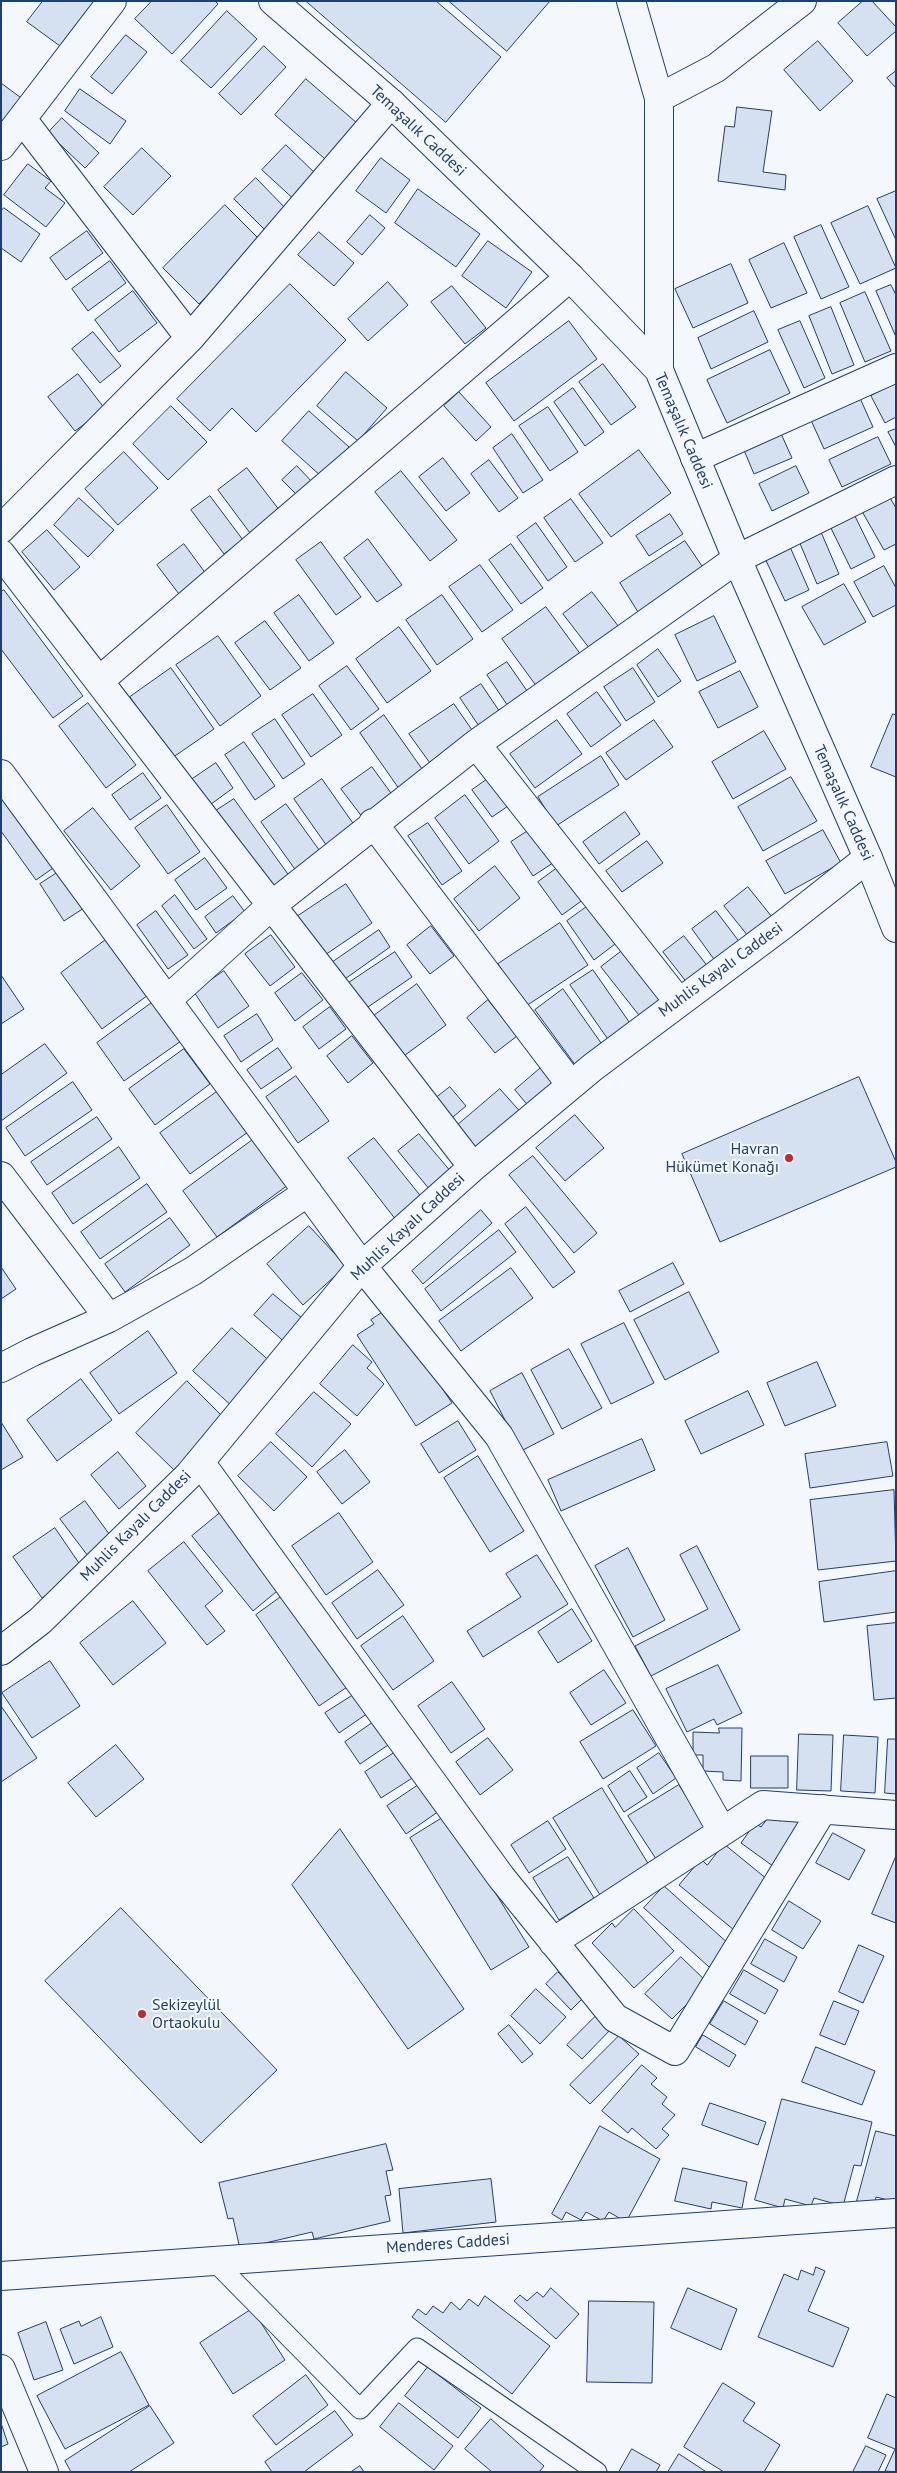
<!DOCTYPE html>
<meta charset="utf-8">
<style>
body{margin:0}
#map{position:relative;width:897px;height:2473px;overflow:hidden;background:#f4f7fb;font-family:"PT Sans",sans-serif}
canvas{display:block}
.frame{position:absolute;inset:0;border:2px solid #1d3f73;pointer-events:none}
</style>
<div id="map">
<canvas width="897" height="2473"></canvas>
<div class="frame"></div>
</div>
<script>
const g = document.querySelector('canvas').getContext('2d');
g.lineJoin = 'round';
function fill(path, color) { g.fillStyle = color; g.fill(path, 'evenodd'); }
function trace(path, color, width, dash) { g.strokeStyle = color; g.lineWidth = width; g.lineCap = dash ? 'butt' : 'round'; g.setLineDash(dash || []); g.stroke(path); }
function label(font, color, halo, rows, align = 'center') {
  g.font = font + ' "PT Sans",sans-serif'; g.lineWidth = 4; g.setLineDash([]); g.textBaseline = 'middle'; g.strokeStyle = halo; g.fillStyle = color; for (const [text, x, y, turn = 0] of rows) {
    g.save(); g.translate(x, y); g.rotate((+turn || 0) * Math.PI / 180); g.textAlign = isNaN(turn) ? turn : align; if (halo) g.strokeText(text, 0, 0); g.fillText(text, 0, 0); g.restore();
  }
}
const building = new Path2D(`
 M43 1H110L71 54 27 22Z
 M152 1H215L218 4 172 54 135 19Z
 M306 1H436L501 57 446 122Z
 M449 1H550L507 51Z
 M863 1H872L896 27V31L867 56 838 23Z
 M227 11 257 39 211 88 181 61Z
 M126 35 147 52 112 94 91 77Z
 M818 41 853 81 820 111 784 70Z
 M264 46 286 67 241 115 219 94Z
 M896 71V88L887 78Z
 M306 79 365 130 333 166 275 115Z
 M1 83 28 103 1 138Z
 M80 89 126 121 110 144 65 111Z
 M737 107 772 111 763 172 786 175 785 190 718 181 725 126 734 127Z
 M62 118 99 153 85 168 48 133Z
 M286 145 321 179 298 203 262 170Z
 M142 148 171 176 133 215 104 187Z
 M381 158 410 180 386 213 356 191Z
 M28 164 51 181 45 188 65 203 46 227 4 195Z
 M256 178 289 212 268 233 234 199Z
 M418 189 480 234 456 267 395 223Z
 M896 191V240L877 199Z
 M225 205 261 241 199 304 163 268Z
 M868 206 896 268 860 284 831 223Z
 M4 208 40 234 21 262 1 248V211Z
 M370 215 385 228 362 255 347 242Z
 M821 225 849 287 821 299 794 237Z
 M87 231 103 253 66 280 50 258Z
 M319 232 354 263 334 286 298 255Z
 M488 241 532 272 506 308 462 276Z
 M784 243 807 293 771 308 749 260Z
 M110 261 126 283 88 311 72 289Z
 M731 264 748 303 693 328 675 289Z
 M388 282 408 305 368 341 348 319Z
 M290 284 346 340 256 432 232 408 210 431 177 399Z
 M891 285 896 295V337L876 291Z
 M452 286 486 328 465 344 431 302Z
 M133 291 157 323 119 352 95 320Z
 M865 292 891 351 865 362 840 303Z
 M831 307 854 365 832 374 809 316Z
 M754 311 768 342 711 369 698 338Z
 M569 321 597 359 514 421 486 383Z
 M800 321 825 378 804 388 778 330Z
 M93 332 121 366 100 383 72 349Z
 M770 350 790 393 727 423 707 380Z
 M603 364 636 407 611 425 579 382Z
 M346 372 387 408 358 441 317 406Z
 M78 374 105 409 75 431 48 397Z
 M896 383V417L885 423 871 396Z
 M573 388 604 432 585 446 554 402Z
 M459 392 491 427 476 441 444 406Z
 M859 396 873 427 824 449 810 418Z
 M171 406 207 442 168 480 133 444Z
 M548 407 578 452 550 471 519 426Z
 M309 411 349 447 322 477 282 441Z
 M778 427 792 458 754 474 741 443Z
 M896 429V447L888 432Z
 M512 434 543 480 523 493 493 448Z
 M878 437 891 464 842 487 829 460Z
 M639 450 671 493 611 537 579 494Z
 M124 452 158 488 118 525 85 489Z
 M443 458 470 493 446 511 419 477Z
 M489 460 518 498 499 512 471 474Z
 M297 466 315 485 301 499 282 480Z
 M796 466 809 493 772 511 759 484Z
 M247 468 280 511 250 533 218 490Z
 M401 471 457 540 430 561 375 492Z
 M886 491 896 508V544L884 550 859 506Z
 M210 496 243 540 224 554 191 510Z
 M79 498 114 530 88 557 54 525Z
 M571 499 603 543 575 562 544 518Z
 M852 510 875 557 851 569 828 522Z
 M670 514 683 534 649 556 636 536Z
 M536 523 567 567 548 581 517 537Z
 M818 525 839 574 817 584 796 534Z
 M47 530 80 567 54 590 22 552Z
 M368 539 402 585 377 602 344 558Z
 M787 540 809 590 785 601 762 552Z
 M685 541 704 569 638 612 620 583Z
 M321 542 361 597 336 615 296 560Z
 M184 544 212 582 185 602 157 565Z
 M511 544 543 588 521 604 489 560Z
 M480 565 513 610 482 632 449 587Z
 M884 566 896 588V605L873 617 854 582Z
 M844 584 866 622 824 645 802 607Z
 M4 590 83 696 53 718 1 649V592Z
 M592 592 622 631 593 653 563 614Z
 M299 595 334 643 309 661 274 613Z
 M442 595 473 639 437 665 406 620Z
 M546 607 584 659 540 691 502 639Z
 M714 616 736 662 697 681 675 635Z
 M265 621 301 668 270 690 235 643Z
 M399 627 431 671 387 703 356 659Z
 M218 636 261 696 220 726 176 665Z
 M658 649 681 681 658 697 637 665Z
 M507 662 532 698 512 712 487 675Z
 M347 666 379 709 351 730 319 686Z
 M171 668 214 729 172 758 130 697Z
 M633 668 655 702 626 721 604 687Z
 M740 671 758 707 718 728 699 692Z
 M481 684 504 718 483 732 460 698Z
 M597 692 621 725 591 747 567 714Z
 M313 694 342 735 311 757 282 715Z
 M88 703 136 765 106 788 59 726Z
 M454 704 479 740 435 770 409 734Z
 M893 714 896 715V777L871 767Z
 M384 715 427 776 402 793 360 733Z
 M275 719 305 764 283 779 252 734Z
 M557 720 582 754 535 788 510 754Z
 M654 720 673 747 626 780 606 753Z
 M764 731 786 769 733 799 712 762Z
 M244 742 275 786 255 800 225 755Z
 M601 756 619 785 556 826 538 797Z
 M216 763 233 788 203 810 185 784Z
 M372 767 396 800 366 822 341 789Z
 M143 773 161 798 130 820 112 795Z
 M492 776 511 804 492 817 472 790Z
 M791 777 817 821 763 851 738 807Z
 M322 779 357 829 329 849 294 799Z
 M1 789 56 866 36 880 1 831Z
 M465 795 499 841 469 864 435 818Z
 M234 799 290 877 268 893 211 814Z
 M286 804 322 854 297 872 261 822Z
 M167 805 200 852 168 874 135 828Z
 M93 808 140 866 111 890 64 831Z
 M625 812 640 834 599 864 583 842Z
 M428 823 462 871 442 885 408 836Z
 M534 827 556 861 533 876 511 842Z
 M823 830 841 863 785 894 766 861Z
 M647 841 663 863 622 892 606 871Z
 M205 858 227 888 196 910 175 880Z
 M495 866 520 898 479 931 454 899Z
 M560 866 584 899 562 915 538 882Z
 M60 871 84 908 64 921 40 884Z
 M346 884 372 923 322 957 295 918Z
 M748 887 772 917 748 936 724 906Z
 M175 895 207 939 194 949 162 906Z
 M233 896 245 912 216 933 205 917Z
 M592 903 619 941 594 960 567 921Z
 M156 911 188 955 168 969 137 925Z
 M716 911 741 944 716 962 692 929Z
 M560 923 588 965 526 1006 498 964Z
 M431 926 454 956 430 974 407 945Z
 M379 930 390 947 342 981 330 964Z
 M271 935 295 967 270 986 245 954Z
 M684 936 709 968 688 984 663 952Z
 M107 939 148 995 102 1029 61 973Z
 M627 947 667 999 642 1019 601 967Z
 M395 952 412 977 362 1011 344 986Z
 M593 970 634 1029 612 1045 570 985Z
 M224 971 249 1006 218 1028 194 992Z
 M302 973 323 1000 295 1021 275 993Z
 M1 975 24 1009 1 1024Z
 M417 984 446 1025 397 1061 368 1020Z
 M563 989 606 1050 579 1070 535 1010Z
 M488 1000 517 1036 495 1053 467 1018Z
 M153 1002 181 1041 124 1081 97 1043Z
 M330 1007 346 1029 319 1049 303 1027Z
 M257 1014 273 1040 241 1062 224 1036Z
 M352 1036 373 1063 348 1083 327 1056Z
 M45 1044 67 1073 1 1121V1075Z
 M278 1048 292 1068 261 1089 247 1070Z
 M184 1049 210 1084 155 1125 129 1089Z
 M543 1066 559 1084 530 1108 515 1090Z
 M296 1076 329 1121 298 1143 266 1097Z
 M859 1077 896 1162V1167L720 1242 682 1154Z
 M73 1082 92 1110 25 1156 6 1128Z
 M450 1087 466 1106 447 1122 432 1101Z
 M500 1089 524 1116 479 1157 453 1129Z
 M218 1091 248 1132 190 1174 160 1133Z
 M575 1115 604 1148 565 1181 536 1148Z
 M97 1117 112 1139 47 1185 31 1162Z
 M419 1134 452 1173 430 1190 398 1151Z
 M374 1138 423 1199 396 1220 348 1158Z
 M254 1139 288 1185 217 1237 183 1191Z
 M119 1147 140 1178 73 1224 52 1193Z
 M533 1156 597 1233 574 1253 509 1175Z
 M147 1184 167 1212 100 1259 81 1232Z
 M526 1207 575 1272 553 1288 505 1224Z
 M481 1210 492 1223 423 1284 412 1271Z
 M170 1218 190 1245 125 1292 105 1264Z
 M309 1226 346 1266 303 1305 267 1264Z
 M499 1230 516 1252 441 1311 425 1289Z
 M673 1263 684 1284 630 1312 619 1291Z
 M1 1267 16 1289 1 1299Z
 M511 1268 533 1298 461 1351 439 1321Z
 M689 1292 719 1352 665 1380 634 1320Z
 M273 1294 308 1323 289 1346 254 1315Z
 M389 1308 452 1403 416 1426 357 1335 374 1324 371 1320Z
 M624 1323 654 1383 611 1404 581 1344Z
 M232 1328 273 1364 233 1407 193 1371Z
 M148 1331 177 1373 119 1414 90 1373Z
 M353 1345 372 1362 367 1368 384 1384 357 1416 320 1384Z
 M569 1349 602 1408 562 1429 531 1370Z
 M817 1362 836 1406 785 1426 767 1383Z
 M522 1373 554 1434 521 1451 490 1391Z
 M81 1379 112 1420 57 1461 27 1420Z
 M187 1381 225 1419 174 1470 136 1433Z
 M748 1391 764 1425 701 1454 685 1421Z
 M314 1392 351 1424 312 1467 276 1434Z
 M458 1421 476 1450 439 1473 421 1444Z
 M1 1422 23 1457 1 1470Z
 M642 1439 655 1470 561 1511 548 1480Z
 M271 1442 307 1477 274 1511 238 1476Z
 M887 1442 893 1476 810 1488 805 1454Z
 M345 1450 370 1482 342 1504 317 1472Z
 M118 1452 146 1486 119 1509 91 1475Z
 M478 1456 524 1531 490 1552 444 1478Z
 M894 1490 896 1561 818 1570 810 1500Z
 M85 1501 115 1542 91 1560 60 1519Z
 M220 1513 282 1587 253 1611 192 1536Z
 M339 1513 373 1562 326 1595 292 1546Z
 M55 1528 83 1569 42 1598 13 1557Z
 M184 1542 223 1591 205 1606 225 1631 207 1645 148 1571Z
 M697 1546 740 1630 651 1676 635 1646 708 1609 680 1555Z
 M628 1548 665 1620 633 1637 595 1566Z
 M537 1555 568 1604 483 1657 467 1631 521 1597 506 1574Z
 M378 1570 404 1605 357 1639 332 1603Z
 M896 1571V1612L824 1622 819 1582Z
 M289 1591 353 1683 319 1706 256 1615Z
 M133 1601 166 1643 113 1685 80 1643Z
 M572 1609 592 1641 558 1663 538 1632Z
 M403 1616 434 1661 393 1690 361 1646Z
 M896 1623V1698L874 1700 867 1626Z
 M50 1661 80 1706 32 1738 2 1693Z
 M718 1665 742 1713 717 1725 714 1719 687 1732 666 1689Z
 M604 1670 626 1703 591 1725 570 1693Z
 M452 1682 485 1729 451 1753 418 1706Z
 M358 1692 371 1711 339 1733 325 1713Z
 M1 1706 37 1758 1 1782Z
 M633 1710 656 1746 603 1779 580 1742Z
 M378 1719 394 1741 360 1764 345 1742Z
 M719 1728H742L741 1781 723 1780V1772L703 1771V1755H693V1732L719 1733Z
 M799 1734 833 1735 831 1791 797 1790Z
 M844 1735 878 1737 875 1793 841 1791Z
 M488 1738 513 1770 480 1795 456 1762Z
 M888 1739H896V1794L885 1793Z
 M116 1745 144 1779 96 1817 68 1783Z
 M400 1749 417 1775 381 1798 365 1772Z
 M659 1753 676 1778 653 1794 637 1768Z
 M751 1756H788V1788H751Z
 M630 1771 647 1797 624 1812 608 1786Z
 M423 1782 442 1809 406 1834 387 1806Z
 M679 1785 706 1828 656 1859 628 1816Z
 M602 1788 649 1865 600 1895 553 1818Z
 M788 1809 809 1825 777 1869 741 1843 755 1823 761 1827 771 1814 780 1821Z
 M447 1815 529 1947 491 1970 410 1838Z
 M548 1821 566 1849 529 1873 511 1845Z
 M340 1829 464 2009 408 2049 292 1885Z
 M833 1833 865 1850 849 1880 816 1863Z
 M724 1844 773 1884 734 1930 679 1885 701 1859 707 1865Z
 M896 1856V1923L872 1914Z
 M568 1857 594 1898 559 1920 533 1878Z
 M664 1886 730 1945 709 1967 644 1908Z
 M789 1901 821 1921 803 1949 772 1930Z
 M121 1908 277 2070 201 2143 45 1981Z
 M634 1909 674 1951 634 1988 592 1943 612 1923 615 1927Z
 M765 1939 797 1957 784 1982 751 1964Z
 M859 1945 884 1956 863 2003 839 1992Z
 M681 1957 708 1983 672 2019 645 1994Z
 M744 1970 778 1990 765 2014 730 1994Z
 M558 1972 583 1998 571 2010 546 1984Z
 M536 1989 566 2017 540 2044 511 2016Z
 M724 2001 758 2021 745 2045 710 2024Z
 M834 2001 859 2011 845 2045 820 2035Z
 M599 2013 614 2026 582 2059 567 2045Z
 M509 2025 533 2054 522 2063 498 2034Z
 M703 2035 736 2055 729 2067 696 2047Z
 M619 2036 639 2054 590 2104 570 2085Z
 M816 2047 875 2071 862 2105 802 2082Z
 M642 2065 657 2078 651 2084 667 2097 662 2104 675 2115 662 2129 669 2135 656 2149 632 2128 628 2133 602 2111Z
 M782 2099 872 2122 861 2166 854 2165 843 2206 814 2198 811 2206 785 2199 783 2208 755 2200Z
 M710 2103 766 2122 758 2145 702 2125Z
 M600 2126 660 2159 626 2222 609 2212 603 2221 586 2212 581 2220 566 2212 562 2220 552 2214Z
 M876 2131 896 2136V2202L876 2197 874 2206 857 2201Z
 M386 2144 393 2170 386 2171 391 2195 385 2196 390 2221 314 2239 312 2232 240 2249 233 2218 228 2219 219 2183Z
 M683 2168 747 2182 742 2208 712 2202 711 2209 675 2201Z
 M491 2179 496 2222 403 2233 399 2189Z
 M816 2267 825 2271 808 2311 849 2328 833 2367 758 2337 784 2274 798 2280 801 2270 813 2275Z
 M551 2288 579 2314 556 2339 514 2301 520 2295 527 2301 537 2292 543 2297Z
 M688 2288 737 2309 721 2350 671 2328Z
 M485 2296 550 2346 512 2394 412 2317 418 2309 426 2315 433 2306 443 2313 451 2302 460 2310 469 2299 478 2306Z
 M589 2301 654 2302 652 2383 587 2382Z
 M252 2309 285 2360 233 2394 200 2343Z
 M101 2317 113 2347 74 2364 60 2329 79 2321 81 2326Z
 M46 2322 63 2370 34 2380 18 2333Z
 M121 2352 149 2405 65 2449 37 2396Z
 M428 2367 481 2408 458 2438 405 2396Z
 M306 2375 328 2405 276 2445 253 2416Z
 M723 2383 755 2403 743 2421 780 2445 764 2472H724L684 2447Z
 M887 2394 896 2398V2472L885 2471 895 2449 868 2438Z
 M399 2403 453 2446 434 2470 380 2427Z
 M150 2406 174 2443 129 2472H71L65 2461Z
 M335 2411 353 2435 304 2472H272L265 2462Z
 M491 2419 544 2466 539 2472H492L465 2449Z
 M1 2423 8 2444 1 2447Z
 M866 2446 886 2455 878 2472H853Z
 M632 2449 660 2465 656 2472H619Z
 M679 2454 705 2471 704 2472H668Z
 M360 2466 364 2472H351Z`);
fill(building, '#d5e0f0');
trace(building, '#1d3f73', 1);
const lane = new Path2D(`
 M214 2261 360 2409 417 2348 597 2472`);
const street = new Path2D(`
 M659 98 716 68 802 1
 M1 146 112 1
 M190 338 391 103
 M695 458 896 368
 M1 529 190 338 22 119
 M1 554 473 1167
 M99 681 570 277
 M476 744 678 1001
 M1 774 362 1266 499 1436 722 1831
 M373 823 571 1085
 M167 1000 272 905 476 744 737 559 896 480
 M1 1176 109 1318
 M1 1368 32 1352 109 1318 193 1271 308 1192
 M200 1462 501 1877 615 2018 675 2051 823 1809
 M1 1651 40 1621 189 1475 362 1266 473 1167 593 1067 783 925 868 858
 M553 1942 763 1805 896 1815
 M1 2369 44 2472`);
const secondary = new Path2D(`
 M273 1 391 103 570 277 659 370 737 559 868 858 896 928
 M631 1 659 98V370
 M1 2276 896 2213`);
trace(lane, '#1d3f73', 21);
trace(street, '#1d3f73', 30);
trace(secondary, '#1d3f73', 30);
trace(lane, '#f4f7fb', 19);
trace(street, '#f4f7fb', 28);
trace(secondary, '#f4f7fb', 28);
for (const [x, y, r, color] of [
 [789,1158,5,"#c62828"],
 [142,2014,5,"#c62828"]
]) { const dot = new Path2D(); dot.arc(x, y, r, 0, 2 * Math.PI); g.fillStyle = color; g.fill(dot); trace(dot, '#f4f7fb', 2); }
label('16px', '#1d3f73', '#f4f7fb', [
 ["Temaşalık Caddesi",418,131,43],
 ["Temaşalık Caddesi",683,431,67],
 ["Temaşalık Caddesi",843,803,66],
 ["Muhlis Kayalı Caddesi",721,970,-36],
 ["Muhlis Kayalı Caddesi",408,1227,-43],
 ["Muhlis Kayalı Caddesi",136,1526,-45],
 ["Menderes Caddesi",448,2244,-4]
]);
label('16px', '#1d3f73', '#f4f7fb', [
 ["Havran",779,1149],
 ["Hükümet Konağı",779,1167],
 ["Sekizeylül",152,2005,"left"],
 ["Ortaokulu",152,2023,"left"]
], 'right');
</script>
